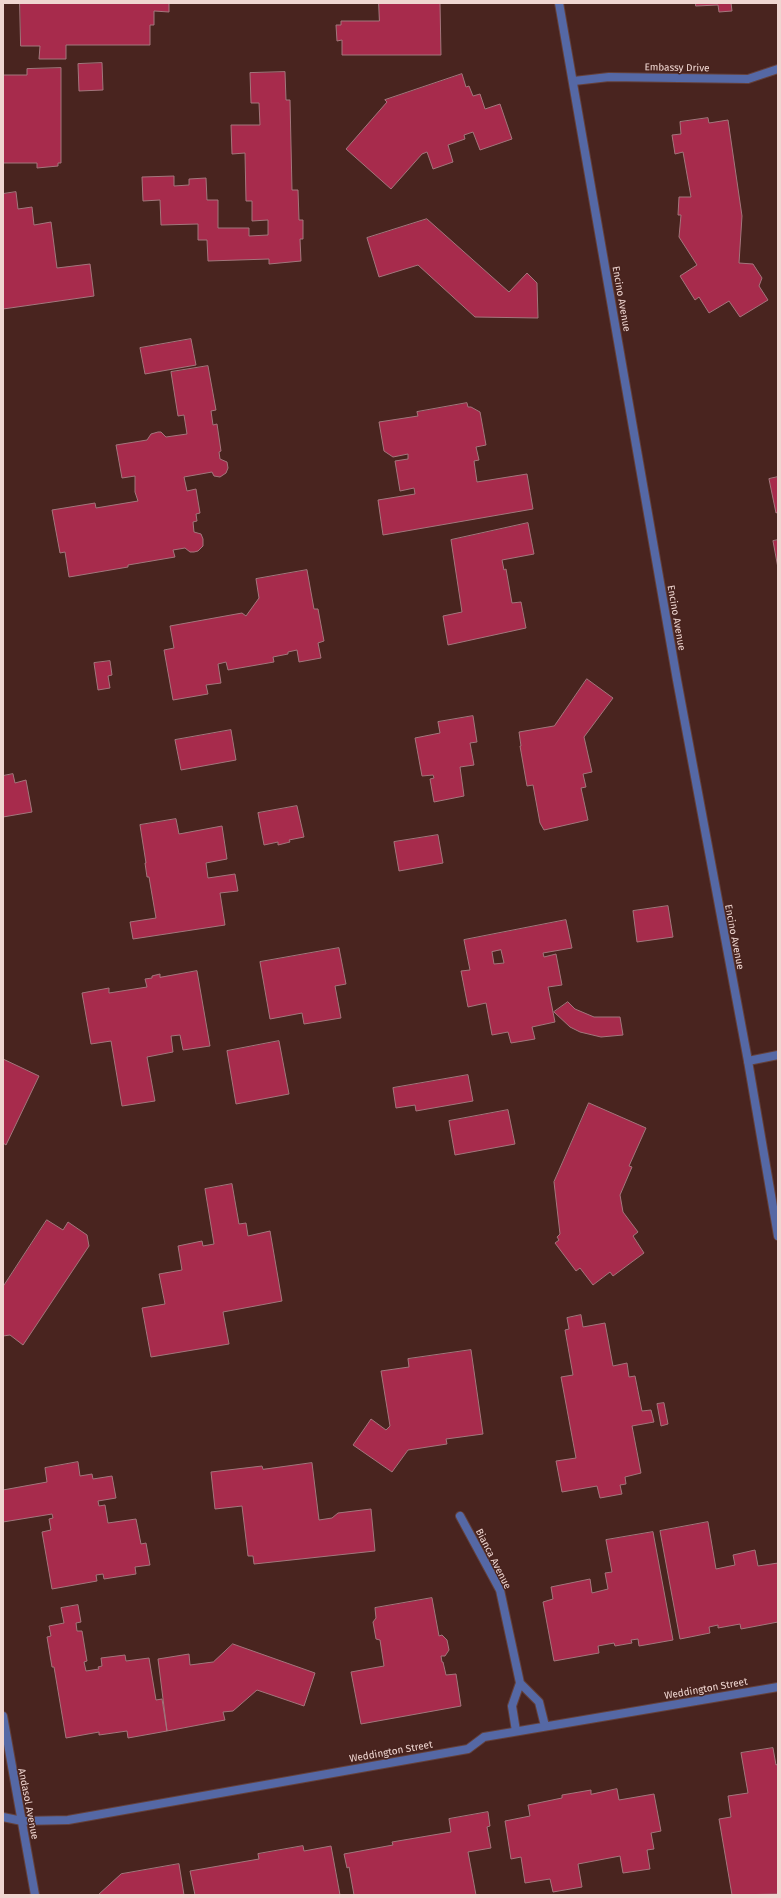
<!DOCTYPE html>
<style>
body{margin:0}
#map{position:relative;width:781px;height:1898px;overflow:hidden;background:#49241f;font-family:"Fira Sans",sans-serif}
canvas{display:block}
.frame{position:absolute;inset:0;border:4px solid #efd6d1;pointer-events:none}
</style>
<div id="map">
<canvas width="781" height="1898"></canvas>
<div class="frame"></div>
</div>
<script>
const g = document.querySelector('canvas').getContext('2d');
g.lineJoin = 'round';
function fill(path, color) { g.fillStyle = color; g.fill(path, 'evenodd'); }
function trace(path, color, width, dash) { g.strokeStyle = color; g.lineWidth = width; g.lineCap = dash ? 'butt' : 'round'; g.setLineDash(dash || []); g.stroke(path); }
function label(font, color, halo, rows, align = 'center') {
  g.font = font + ' "Fira Sans",sans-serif'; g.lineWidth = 3; g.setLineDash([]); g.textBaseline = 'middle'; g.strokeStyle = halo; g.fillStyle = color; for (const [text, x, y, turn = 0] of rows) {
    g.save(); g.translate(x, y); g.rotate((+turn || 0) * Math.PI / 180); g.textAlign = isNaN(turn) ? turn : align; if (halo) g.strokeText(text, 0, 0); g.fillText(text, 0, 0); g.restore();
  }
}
const building = new Path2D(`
 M20 3H169V12L154 11V25H150V45H66V59H39L40 46H21Z
 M379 3H440L441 55H342V40L337 41 336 25H341V21H379Z
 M696 3H731L732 11 719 12 718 5 696 6Z
 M102 63 103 90 79 91 78 64Z
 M61 68V163H58V166L37 168V163H3V75H27V69Z
 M285 72 286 100H290L292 190H298L299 220H303V239H300L301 261 269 264V259L208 261 207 240H198V224L161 225 160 200 143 201 142 177 174 176V186L189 185V179L206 178 207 200H218V228H249V236L268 235V220L252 221V201H246L245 153 232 154 231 125H260L259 103H251L250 73Z
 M462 74 466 87 469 86 473 96 480 94 485 109 500 104 512 139 480 150 473 132 464 135 465 139 448 145 453 162 433 169 427 152 422 154 391 189 346 149 387 102 385 100Z
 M708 118 709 123 728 120 742 216 739 263 753 264 762 278 759 286 768 300 740 317 729 301 709 313 699 297 695 300 680 276 697 265 679 237 681 215H678L679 197H691L683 152 675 154 672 135 681 134 680 122Z
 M16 192 18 209 32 207 34 225 51 222 57 268 90 264 94 296 3 309V194Z
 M427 219 509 292 527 273 537 283 538 318 475 317 418 265 379 277 367 238Z
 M191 339 196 365 145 374 140 348Z
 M208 366 216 410 211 411 213 425 217 424 221 451 219 452 220 459 227 462 228 468 226 473 220 477 214 476 212 472 184 477 187 491 196 489 200 513 196 514 197 521 193 522 194 532 201 534 203 539V546L198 551 194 552H190L185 548 173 550 175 557 128 565V567L69 577 65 552 60 553 52 510 95 503 96 508 138 501 135 492V476L122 478 116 445 147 440 151 434 158 432H161L166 437 187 434 184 415 178 416 171 372Z
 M467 403 468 407H471L480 412 486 445 476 447 479 460 474 461 477 482 527 474 533 509 383 535 378 500 415 494 414 488 400 491 395 461 408 459V454L393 457 384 451 379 422 418 416 417 412Z
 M778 477V512L776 513 769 479Z
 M528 523 534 554 502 560 504 570 506 569 512 603 521 602 526 628 448 645 443 616 462 612 451 540Z
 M778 540V568L773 541Z
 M307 570 314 609H318L324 641 318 643 321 658 299 662 297 650 288 652V654L273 657 274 662 228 670 226 662 218 664 221 683 206 685 208 694 173 700 164 650 174 648 170 626 242 613 246 616 259 598 256 579Z
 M110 661 112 675 108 676 110 688 98 690 94 663Z
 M587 679 613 698 584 737 592 772 583 774 586 787 581 788 588 820 544 830 540 823 533 785 527 786 520 746H521L519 732 554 726Z
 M473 716 477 742 470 743 474 765 460 767 464 796 434 802 430 779 434 778 433 775 422 776 415 738 440 733 438 722Z
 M231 730 236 760 181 770 175 740Z
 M13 774 15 783 26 780 32 812 3 817V776Z
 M297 806 304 837 289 840 290 842 278 845V842L264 845 258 813Z
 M176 819 179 834 222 826 227 859 206 863 208 878 235 874 238 891 220 893 225 925 133 939 130 922 156 918 149 877H147L145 863H146L140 825Z
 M438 835 443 863 399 871 394 842Z
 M668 906 673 937 637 942 633 911Z
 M566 920 572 948 543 953 544 957 556 954 562 985 548 987 555 1022 532 1027 535 1039 511 1043 508 1032 492 1035 486 1003 468 1007 461 971 470 970 464 940ZM501 950 504 963 494 964 492 952Z
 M339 948 346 984 335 986 341 1018 304 1024 302 1013 270 1019 260 962Z
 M197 971 210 1046 183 1050 180 1035 171 1036 173 1052 147 1057 155 1101 122 1106 111 1041 91 1044 82 993 109 988V993L147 987 145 979 152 978V976L160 974V977Z
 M568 1002 575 1009 594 1017H620L623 1035 601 1037 580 1032 570 1027 554 1012Z
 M279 1041 289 1094 236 1104 227 1051Z
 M3 1059 39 1076 6 1145 3 1143Z
 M468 1075 473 1101 416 1111 415 1105 396 1108 393 1088Z
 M589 1103 646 1128 629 1166 632 1167 620 1195 623 1212 638 1232 633 1236 644 1253 613 1276 610 1272 593 1285 580 1268 576 1271 555 1243 559 1240 557 1237 560 1234 554 1182Z
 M508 1110 515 1144 455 1155 449 1121Z
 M232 1184 239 1224 246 1223 248 1236 270 1231 282 1301 223 1312 229 1344 151 1357 142 1308 165 1304 159 1274 182 1270 178 1246 202 1241 203 1246 214 1244 205 1189Z
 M47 1220 63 1230 68 1222 87 1235 89 1246 23 1345 10 1335 3 1336V1287Z
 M581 1315 583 1327 605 1323 613 1366 627 1363 629 1377 635 1376 642 1411 651 1410 654 1422 632 1426 641 1473 625 1477 626 1484 620 1485 622 1494 600 1498 597 1486 562 1492 556 1461 576 1458 561 1377 573 1375 565 1330 569 1329 567 1318Z
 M471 1350 483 1434 446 1439 447 1444 408 1450 392 1472 353 1445 371 1419 386 1430 390 1426 381 1371 409 1367 408 1359Z
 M664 1403 668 1424 661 1426 657 1404Z
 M78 1462 80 1476 92 1474 93 1479 112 1476 116 1498 98 1501 99 1506 105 1505 108 1523 136 1519 141 1544 146 1543 150 1565 135 1567 136 1574 104 1579 103 1574 96 1575 97 1581 52 1589 42 1532 51 1530 49 1519 53 1518 52 1514 3 1522V1490L47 1482 45 1468Z
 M312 1463 319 1520 332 1518 338 1513 371 1509 375 1551 254 1564 253 1556H248L242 1506 215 1509 211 1472 262 1466 263 1469Z
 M708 1522 716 1569 735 1565 733 1555 755 1550 758 1566 778 1563V1622L741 1629 740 1624 718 1628V1625L709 1627 710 1633 680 1639 660 1531Z
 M653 1532 673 1640 639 1646 638 1639 631 1640 632 1643 615 1646 614 1643 598 1646 599 1653 554 1661 543 1602 553 1599 551 1587 590 1579 592 1593 608 1589 605 1573 612 1572 606 1540Z
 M432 1598 439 1636 442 1635 447 1640 449 1650 445 1656H441L442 1662H443L446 1675 456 1674 461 1706 361 1724 351 1672 384 1666 380 1640 376 1639 373 1622 376 1618 375 1608Z
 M78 1605 81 1622 76 1623 77 1631H82L87 1661 84 1662 86 1671 99 1669 98 1667 102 1666 101 1658 125 1655 126 1661 149 1658 156 1700 162 1699 167 1731 128 1738 127 1731 99 1735V1732L66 1738 54 1667H52L47 1637 51 1636 49 1626 64 1623 61 1608Z
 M233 1644 315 1673 304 1706 257 1690 233 1711 223 1712 225 1720 167 1731 158 1659 189 1654 190 1665 213 1662Z
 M773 1748 776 1765 778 1764V1894L732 1895 719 1819 731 1817 728 1796 748 1793 741 1753Z
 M617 1789 619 1800 654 1794 661 1831 651 1833 654 1849 647 1850 650 1869 623 1873 620 1856 578 1864 582 1887 553 1892 550 1879 525 1883 521 1857 511 1859 505 1821 530 1816 528 1805 562 1798V1795L591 1790V1794Z
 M488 1812 490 1826 487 1827 491 1848 468 1852 476 1895H354L349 1867 347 1868 344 1854 393 1845 392 1842 451 1832 449 1819Z
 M303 1846 304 1851 331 1846 340 1895H195L190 1871 259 1859 258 1854Z
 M179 1864 184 1895H98L121 1874Z`);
fill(building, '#a72b4c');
trace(building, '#a3767c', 1);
const minor = new Path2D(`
 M574 81 609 77 748 79 778 69
 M748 1061 778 1055
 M460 1516 500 1590 520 1683 512 1706 516 1731
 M520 1683 539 1702 545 1726
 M3 1716 35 1895
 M3 1817 22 1821 68 1820 468 1749 484 1737 778 1687`);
const tertiary = new Path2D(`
 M559 3 677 680 748 1061 778 1236`);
trace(minor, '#64403b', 10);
trace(tertiary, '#64403b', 10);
trace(minor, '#5568a5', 8);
trace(tertiary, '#5568a5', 8);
label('10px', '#efd6d1', '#49241f', [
 ["Embassy Drive",677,68,1],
 ["Encino Avenue",621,299,80],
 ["Encino Avenue",676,618,80],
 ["Encino Avenue",734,937,79],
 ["Bianca Avenue",493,1559,63],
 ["Weddington Street",706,1689,-10],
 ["Weddington Street",391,1752,-10],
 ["Andasol Avenue",28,1804,79]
]);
</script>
